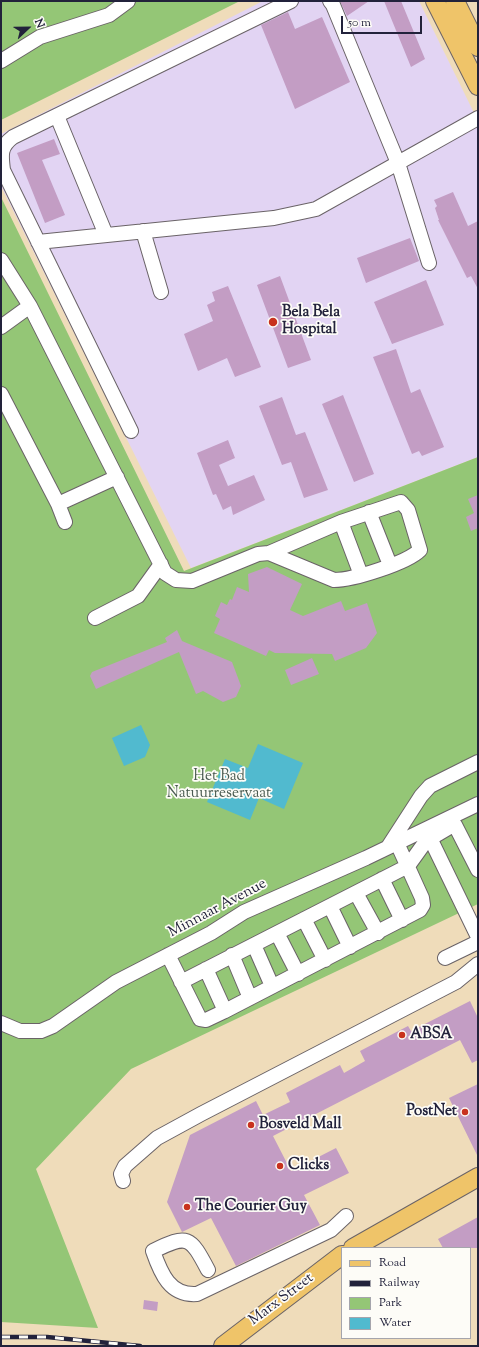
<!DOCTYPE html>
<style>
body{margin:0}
#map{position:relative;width:479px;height:1347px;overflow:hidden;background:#efdcba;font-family:"Sorts Mill Goudy",serif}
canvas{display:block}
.frame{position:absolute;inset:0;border:2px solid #22223b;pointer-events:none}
.legend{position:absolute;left:341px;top:1247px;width:130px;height:92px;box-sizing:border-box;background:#fdfcf7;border:1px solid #a5a5ac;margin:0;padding:5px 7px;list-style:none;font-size:12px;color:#22223b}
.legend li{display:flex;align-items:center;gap:8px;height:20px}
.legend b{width:20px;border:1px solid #a5a5ac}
.north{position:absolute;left:8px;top:8px;width:40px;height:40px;-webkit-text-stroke:3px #fdfcf7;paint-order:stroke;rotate:68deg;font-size:11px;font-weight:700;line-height:16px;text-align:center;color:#22223b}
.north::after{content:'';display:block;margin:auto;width:14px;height:18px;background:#22223b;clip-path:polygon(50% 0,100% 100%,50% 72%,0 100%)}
.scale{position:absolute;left:341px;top:16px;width:81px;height:18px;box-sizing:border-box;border:2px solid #22223b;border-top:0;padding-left:5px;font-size:12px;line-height:14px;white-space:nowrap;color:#22223b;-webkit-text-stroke:3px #fdfcf7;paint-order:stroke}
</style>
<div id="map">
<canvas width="479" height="1347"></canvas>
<div class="frame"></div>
<ul class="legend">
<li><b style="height:5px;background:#efc469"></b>Road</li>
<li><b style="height:5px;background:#22223b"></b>Railway</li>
<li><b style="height:11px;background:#94c676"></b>Park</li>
<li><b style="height:11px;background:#51bacf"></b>Water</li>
</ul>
<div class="north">N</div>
<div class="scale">50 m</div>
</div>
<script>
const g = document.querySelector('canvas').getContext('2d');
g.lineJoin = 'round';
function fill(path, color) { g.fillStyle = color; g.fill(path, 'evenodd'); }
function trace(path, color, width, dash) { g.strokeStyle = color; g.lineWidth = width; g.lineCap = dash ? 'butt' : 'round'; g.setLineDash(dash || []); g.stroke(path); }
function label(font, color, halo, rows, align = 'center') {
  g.font = font + ' "Sorts Mill Goudy",serif'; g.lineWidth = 3.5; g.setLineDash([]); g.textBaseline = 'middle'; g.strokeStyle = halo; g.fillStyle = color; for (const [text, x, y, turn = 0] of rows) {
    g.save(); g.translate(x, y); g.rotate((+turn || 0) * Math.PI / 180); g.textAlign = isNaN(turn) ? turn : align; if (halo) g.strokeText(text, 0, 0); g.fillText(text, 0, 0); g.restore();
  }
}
fill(new Path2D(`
 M263 1H419L478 121V457L191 568 1 186V134Z`), '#e2d4f3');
fill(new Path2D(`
 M1 1H240L1 120Z
 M1 197 184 571 478 457V904L131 1069 36 1169 98 1328 1 1322Z`), '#94c676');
fill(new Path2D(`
 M141 725 150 745 145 757 124 766 112 738Z
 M258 744 303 763 284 809 259 798 250 820 207 802 225 759 248 768Z`), '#51bacf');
fill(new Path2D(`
 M340 1H369L347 16Z
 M384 1H401L425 59 411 67Z
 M288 12 295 29 322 17 350 82 295 109 261 25Z
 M54 139 60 154 42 160 65 215 45 223 17 153Z
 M453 192 468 226 478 221V289L471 276 467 278 438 220H439L435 208 437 206 434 200Z
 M410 238 419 261 366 283 357 258Z
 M280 276 311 360 288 368 257 285Z
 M426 280 444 325 392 344 374 302Z
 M228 286 261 367 235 377 227 358 198 371 184 334 213 321 207 305 215 301 212 292Z
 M396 349 411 393 420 389 444 447 422 456 419 451 412 454 373 357Z
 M343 395 374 474 354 482 322 404Z
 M282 397 296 435 305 432 328 490 304 498 291 462 282 465 259 406Z
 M228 440 235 458 219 465 228 486 254 475 265 500 233 515 231 506 223 510 216 494 213 495 197 453Z
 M478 495V528L471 531 466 517 474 513 468 499Z
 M267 567 302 584 290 610 303 616 341 601 345 611 367 603 377 633 366 648 335 661 332 654 275 653 269 650 266 656 214 633 220 619 215 616 221 602 227 605 230 599 232 600 237 587 249 592 248 574Z
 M177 630 182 641 232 662 241 686 236 697 223 702 203 691 196 694 179 652 96 689 90 676 92 672 167 642 165 638Z
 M312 658 319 674 291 685 285 670Z
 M470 1001 478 1018V1060L472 1063 460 1040 273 1136 291 1171 336 1148 349 1173 304 1195 320 1225 236 1266 211 1218 182 1232 167 1202 190 1135 256 1101 263 1115 290 1102 286 1093 340 1065 344 1073 365 1061 360 1051 408 1026 411 1031Z
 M478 1084V1157L449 1098Z
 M478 1217V1248H443L438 1239Z
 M144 1300 158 1302 157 1311 143 1309Z`), '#c39dc4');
const minor = new Path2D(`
 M330 1 333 5 398 163 429 263
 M1 61 40 37 109 15 128 1
 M57 116 106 235
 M143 231 161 292
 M38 242 274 218 316 209 478 118
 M1 260 30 306 165 573 176 580 192 581 258 554 269 553 334 580C353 580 407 563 420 550L408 510 401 502 341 522 269 553
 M1 327 30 306
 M1 394 58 504 65 522
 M131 431 3 170C1 154 0 147 13 137L291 1
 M58 504 117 477
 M369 512 390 565
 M341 522 361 575
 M95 618 138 596 161 564
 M455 825 478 870
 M430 838 478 937
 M388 847 421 796 430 786 478 762
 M382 879 402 920
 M356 893 378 933
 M330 906 350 947
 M304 919 325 960
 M277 933 298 974
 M254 945 272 986
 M168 955 200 1019 206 1020 225 1011 420 910 423 905 422 898 397 843
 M232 955 250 998
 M445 958 478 942
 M206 969 225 1011
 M181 982 408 866 426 841 448 828
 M1 1023 20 1031H41L53 1026 116 982 211 933 244 912 366 858 478 804
 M123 1181 121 1174 125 1166 157 1138 201 1114 456 982 478 964
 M208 1270C190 1236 188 1234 153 1251 161 1274 170 1296 197 1294L331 1230 346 1216`);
const major = new Path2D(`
 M435 1 478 86
 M455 1 478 47
 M353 1248 478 1177
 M223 1346 342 1255`);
trace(minor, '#6a6367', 16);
trace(major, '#6a6367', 20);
trace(minor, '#fff', 14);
trace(major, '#efc469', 18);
const rail = new Path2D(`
 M1 1337H47L140 1346`);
trace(rail, '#22223b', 4.5);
trace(rail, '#fdfcf7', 3, [9]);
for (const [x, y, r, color] of [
 [273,322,5,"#c8321e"],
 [402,1035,4,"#c8321e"],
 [465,1112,4,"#c8321e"],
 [251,1125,4,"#c8321e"],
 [280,1166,4,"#c8321e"],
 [187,1207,4,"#c8321e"]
]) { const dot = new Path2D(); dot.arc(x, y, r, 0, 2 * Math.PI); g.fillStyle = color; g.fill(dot); trace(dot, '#fdfcf7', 1.5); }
label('bold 15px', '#22223b', '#fdfcf7', [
 ["Bela Bela",282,313],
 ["Hospital",282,330],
 ["ABSA",410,1035],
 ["PostNet",457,1112,"right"],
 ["Bosveld Mall",259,1125],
 ["Clicks",288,1166],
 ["The Courier Guy",195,1207]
], 'left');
label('15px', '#4a5b50', '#fdfcf7', [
 ["Het Bad",219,777],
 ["Natuurreservaat",219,794]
]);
label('15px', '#22223b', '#fdfcf7', [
 ["Minnaar Avenue",218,909,-28],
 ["Marx Street",282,1300,-37]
]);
</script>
